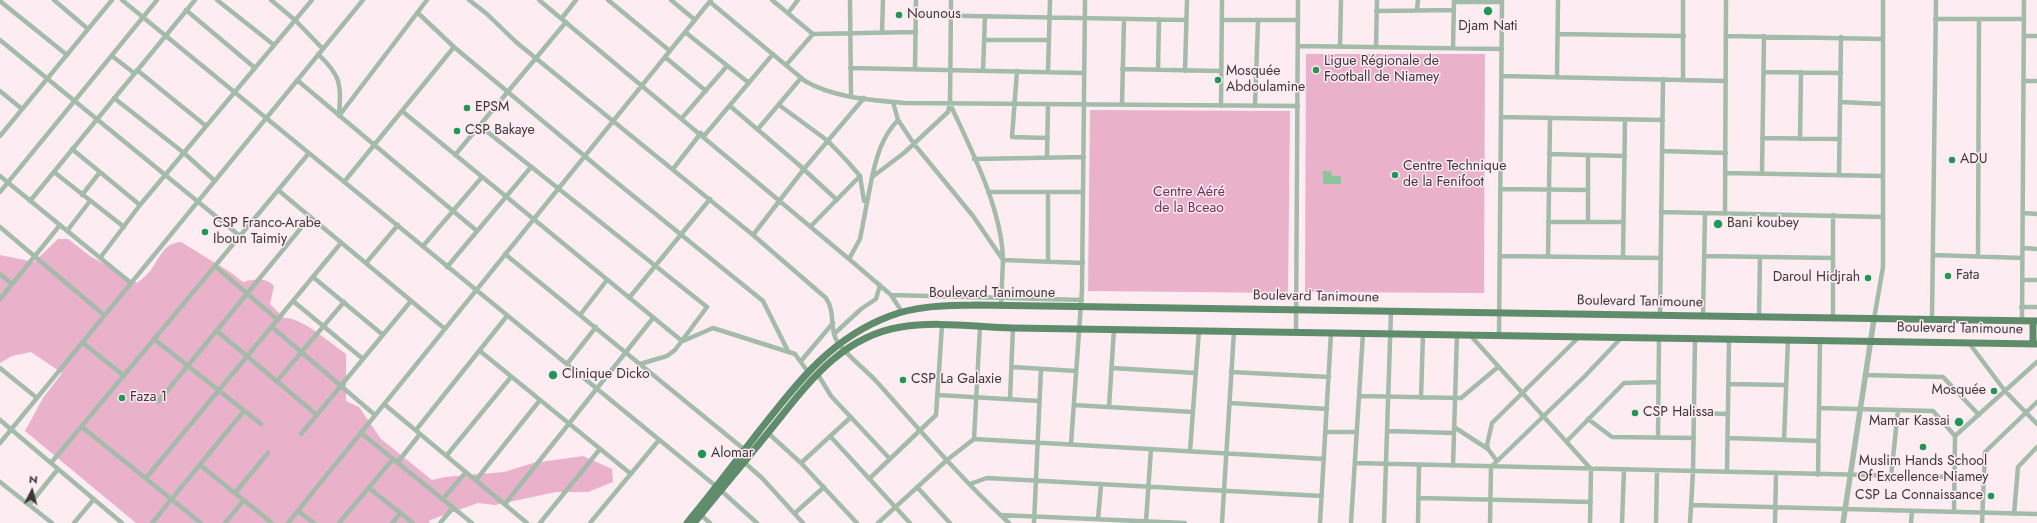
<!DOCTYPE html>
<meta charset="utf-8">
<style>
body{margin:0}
#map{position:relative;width:2037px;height:523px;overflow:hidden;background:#feecf3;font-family:Jost,sans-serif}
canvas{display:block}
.north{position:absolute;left:12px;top:471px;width:40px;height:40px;-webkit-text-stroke:3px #feecf3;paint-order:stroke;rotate:6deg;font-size:11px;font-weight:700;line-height:16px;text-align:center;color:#3e373a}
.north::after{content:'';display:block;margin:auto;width:14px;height:18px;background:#3e373a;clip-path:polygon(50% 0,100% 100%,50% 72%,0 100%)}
</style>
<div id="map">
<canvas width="2037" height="523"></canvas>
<div class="north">N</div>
</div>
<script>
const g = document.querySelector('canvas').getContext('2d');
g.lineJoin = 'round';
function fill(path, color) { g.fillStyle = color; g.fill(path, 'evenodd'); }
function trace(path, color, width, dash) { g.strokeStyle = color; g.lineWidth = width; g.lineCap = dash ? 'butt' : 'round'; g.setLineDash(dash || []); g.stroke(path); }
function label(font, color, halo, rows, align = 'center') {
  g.font = font + ' Jost,sans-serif'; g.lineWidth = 3; g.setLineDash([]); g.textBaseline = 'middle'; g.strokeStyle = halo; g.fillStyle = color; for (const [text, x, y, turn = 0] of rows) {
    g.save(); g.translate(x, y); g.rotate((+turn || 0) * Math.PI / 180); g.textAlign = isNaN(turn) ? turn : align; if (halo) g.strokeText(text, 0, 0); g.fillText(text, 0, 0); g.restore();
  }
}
fill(new Path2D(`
 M1306 54H1485L1484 293 1305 292Z
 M1090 110 1290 111 1288 293 1088 291Z
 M58 239H68L90 256 137 283C142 279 147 275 151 270 160 257 164 243 181 242L230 272 243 282C254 279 266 277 274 286L270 304 284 318C302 317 330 343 346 354V401L359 407 381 439 432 480 445 477 504 472 533 463 583 456 612 469 613 482 588 492H556L495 505 478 503 430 520 429 523H136L25 431 43 398 62 373 31 352 12 356 0 363V255L34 262Z`), '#e9b2ca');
fill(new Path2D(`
 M1323 171H1331L1332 176H1341V184H1323Z`), '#8cc59c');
trace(new Path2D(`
 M54 0 88 29
 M122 0 717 487 757 523
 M217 0 274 45
 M271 0 295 20 323 49
 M469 0 487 14 516 42 753 235 826 298C836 313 829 330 837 341 845 354 866 370 877 382 920 430 962 480 1009 523
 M539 0 849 259 891 295 902 312
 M608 0 670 51
 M671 0 695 20
 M772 0 813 34 916 32
 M850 0 851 96
 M1683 0V80
 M0 1 67 55
 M710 2 805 81C834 98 872 100 905 103L1298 106
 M1454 2H1502
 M186 10 255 68
 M1417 10 1418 0
 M1376 11 1454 10
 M418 13 454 47 605 173 763 301 788 351
 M788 13 798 0
 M916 15 1186 20
 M562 18 576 0
 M1935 19H2024
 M1222 20H1298
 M685 32 749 83
 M882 33 883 0
 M1558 34 1684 36
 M1726 36 1883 39
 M2024 36H2037
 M0 40 240 236
 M984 40H1049
 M1298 46 1502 49
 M1340 46 1341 0
 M1376 47 1377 0
 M1453 48 1454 0
 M318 54C342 77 341 84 339 116
 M112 56 134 73
 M665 57 706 91
 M786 65 813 34
 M850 68 1084 73
 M915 69 916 0
 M1122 69 1221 71
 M137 70 206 126
 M1158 70 1159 19
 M983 71 985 16
 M1017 71 1012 137 1048 138
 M1185 71 1187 0
 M1048 72 1050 0
 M1764 72 1841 73
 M1502 76 1726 81
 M1557 77 1558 0
 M297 80 477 231
 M2024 81H2037
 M0 91 22 109
 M114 98 184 153 215 181
 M893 102 898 120 914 144 973 216 1003 260 1001 305
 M1840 102 1883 104
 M950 104C971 149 1002 209 1003 260L1083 263
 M779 105 828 141 848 162 860 176 864 201
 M1122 105 1124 19
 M730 106 798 164 837 200
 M1221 106 1222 0
 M1255 106 1258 21
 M402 111 682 341
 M339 116 427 0
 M1501 117 1663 120
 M682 118 727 66
 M480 126 707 307 675 350 667 356 640 364
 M758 129 801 78
 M0 136 112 0
 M704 136 773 54
 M1762 138 1840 139
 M1800 139 1801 72
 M72 149 140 205
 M1662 151 1726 153
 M1549 154 1625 156
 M455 155 566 22
 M1047 157 1048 104
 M974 159 1084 157
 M673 169 701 133
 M54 172 124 227
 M1726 173 1883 176
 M1762 174 1764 36
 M1839 175 1841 37
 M0 176 131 283
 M872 177C877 155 882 137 898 120
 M344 182 454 47
 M1501 189 1588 190
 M278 190 445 329
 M0 192 157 0
 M988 192H1083
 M82 195 100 172
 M30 201 195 0
 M1661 212 1883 217
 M1725 213 1726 0
 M2023 213 2037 214
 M1833 215V318
 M1548 222H1623
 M1588 222V155
 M811 226 860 176
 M0 227 104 315
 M67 231 90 201
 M753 235 804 169 864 98
 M423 246 482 177
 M2023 248 2037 249
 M505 254 745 450
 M1933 255 2022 258
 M1500 256 1661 258
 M1704 256 1833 258
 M1978 256 1979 19
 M1548 257 1550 119
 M100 258 140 205 312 0
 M1623 258 1625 119
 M849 259 860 239 872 177 904 153 948 112 950 104 951 0
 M1048 261V192
 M366 263 398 225
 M215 266 278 320
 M447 267 531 167
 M0 274 12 284
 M313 277 383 335
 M2022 280H2037
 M891 295 1082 300
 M629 298 710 199
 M0 299 60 225
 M293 301 363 359
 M2021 307H2037
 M580 315 607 280
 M1660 315 1663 79
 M1703 316 1705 213
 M1759 317 1760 257
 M1874 319 1883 267V0
 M1932 320 1936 0
 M2022 321 2024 0
 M272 327 375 415
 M217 331 317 415
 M1296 332 1298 0
 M834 334 861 309 876 299 880 285
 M1470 335 1591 469 1590 523
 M1499 335 1502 0
 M154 339 261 424
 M683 341 713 328 795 354 808 372
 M82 342 124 376
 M1969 343 2005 391 2037 424
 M480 351 631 474
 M801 361 833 323
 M567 364 596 327
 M1012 367 1076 371
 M0 368 37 398
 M1112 368 1196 373
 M1231 372 1329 377
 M817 373 831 396 890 459
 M1865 375 1943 377 1979 415
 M277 381 344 302
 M1729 384 1786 385
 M938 395 1039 401
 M1359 396 1461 398 1498 367
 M1421 398 1423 334
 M1010 399 1013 328
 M158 402 310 217
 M1230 403 1327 409
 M384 404 527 523
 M1074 405 1193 412
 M1109 407 1114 329
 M1819 408 1933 411 1955 436 1954 512
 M1694 413 1728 414
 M1588 419 1612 437 1694 438
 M0 420 122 523
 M82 427 201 523
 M1454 427 1488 449
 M416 430 507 316
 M1388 431 1453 433
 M1325 432H1356
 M361 433 472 523
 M768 433 801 463 857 523
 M301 434 411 301
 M830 436 910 523
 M1955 436 2037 362
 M1658 438 1659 338
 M1728 438 1818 441
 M974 439 980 327
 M1784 440 1788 339
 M1567 441 1624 383 1659 382
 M0 443 363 0
 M1071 444 1082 290 1085 0
 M1190 451 1199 330
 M447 455 511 377
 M1497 461 1488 449 1487 445 1492 423 1579 337
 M398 462 420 434
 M744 462 763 479 803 523
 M51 463 309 153
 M801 463 851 417
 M1355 463 1954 477
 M200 465 272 523
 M1453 466 1457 334
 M1727 472 1729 339
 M1818 475 1820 340
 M1891 477 1898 410
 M146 478 341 243
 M869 479 936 415 942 325
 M476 480 540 400
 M0 482 52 523
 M970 484 987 478 1322 496
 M917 487 950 523
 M369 488 413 523
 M235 493 268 453
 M1419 498 1591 502
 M443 499 466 472
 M505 504 653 318
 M29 505 58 469
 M1691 505 2037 514
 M298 511 314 523
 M795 513 824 487
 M2014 514 2018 467 2037 447
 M701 515 710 523
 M1000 515 1185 523
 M1098 519 1101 485
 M1146 521 1151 449
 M74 523 94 499
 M152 523 244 411
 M225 523 244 500
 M288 523 711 0
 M339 523 393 459
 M392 523 401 513
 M440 523 453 508
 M540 523 600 449
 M590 523 659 440
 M878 523 947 460 974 439 1324 459
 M1034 523 1041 369
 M1222 523 1234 331
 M1320 523 1331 333
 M1351 523 1363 333
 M1384 523 1391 311
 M1418 523 1419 465
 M1490 523 1491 467 1584 377 1622 337
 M1622 523 1624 470
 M1656 523 1657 471
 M1690 523 1693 472 1695 338
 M1775 523 1776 474
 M1911 523 1912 511
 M1982 523 1985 452 2037 402`), '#a3bba9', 4.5);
trace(new Path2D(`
 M1843 523 1874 319`), '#a3bba9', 5.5);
trace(new Path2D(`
 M2033 344V321
 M687 523C712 493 736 461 760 430 798 382 831 338 890 316 918 305 947 306 976 305L2037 321
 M694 523C718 493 743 464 767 434 804 389 838 337 901 327 937 321 976 327 1013 328L2037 344`), '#5f8d6c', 7);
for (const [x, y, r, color] of [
 [1488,11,5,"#1d9855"],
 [899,15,4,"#1d9855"],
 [1316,70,4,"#1d9855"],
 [1218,80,4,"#1d9855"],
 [467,108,4,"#1d9855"],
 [457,131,4,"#1d9855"],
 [1952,160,4,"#1d9855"],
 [1395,175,4,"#1d9855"],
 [1718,224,5,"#1d9855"],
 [205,232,4,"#1d9855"],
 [1948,276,4,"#1d9855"],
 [1868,278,4,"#1d9855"],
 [553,375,5,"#1d9855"],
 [903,380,4,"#1d9855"],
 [1994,391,4,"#1d9855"],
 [122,398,4,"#1d9855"],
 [1635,413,4,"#1d9855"],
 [1959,422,5,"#1d9855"],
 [1923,447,4,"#1d9855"],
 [702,454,5,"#1d9855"],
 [1991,496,4,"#1d9855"]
]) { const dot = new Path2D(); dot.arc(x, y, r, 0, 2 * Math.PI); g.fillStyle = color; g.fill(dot); trace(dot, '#feecf3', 1.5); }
label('14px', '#3e373a', '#feecf3', [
 ["Nounous",907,15],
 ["Djam Nati",1488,27,"center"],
 ["Ligue Régionale de",1324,62],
 ["Football de Niamey",1324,78],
 ["Mosquée",1226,72],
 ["Abdoulamine",1226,88],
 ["EPSM",475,108],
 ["CSP Bakaye",465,131],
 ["ADU",1960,160],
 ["Centre Technique",1403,167],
 ["de la Fenifoot",1403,183],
 ["CSP Franco-Arabe",213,224],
 ["Iboun Taimiy",213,240],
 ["Bani koubey",1727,224],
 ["Fata",1956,276],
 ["Daroul Hidjrah",1860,278,"right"],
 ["Clinique Dicko",562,375],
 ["CSP La Galaxie",911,380],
 ["Mosquée",1986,391,"right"],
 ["Faza 1",130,398],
 ["CSP Halissa",1643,413],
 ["Mamar Kassai",1950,422,"right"],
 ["Alomar",711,454],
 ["Muslim Hands School",1923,462,"center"],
 ["Of Excellence Niamey",1923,478,"center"],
 ["CSP La Connaissance",1983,496,"right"]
], 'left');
label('14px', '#772c53', '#feecf3', [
 ["Centre Aéré",1189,193],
 ["de la Bceao",1189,209]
]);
label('14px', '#3e373a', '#feecf3', [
 ["Boulevard Tanimoune",992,294],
 ["Boulevard Tanimoune",1316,297,1],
 ["Boulevard Tanimoune",1640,302,1],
 ["Boulevard Tanimoune",1960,329,1]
]);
</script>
